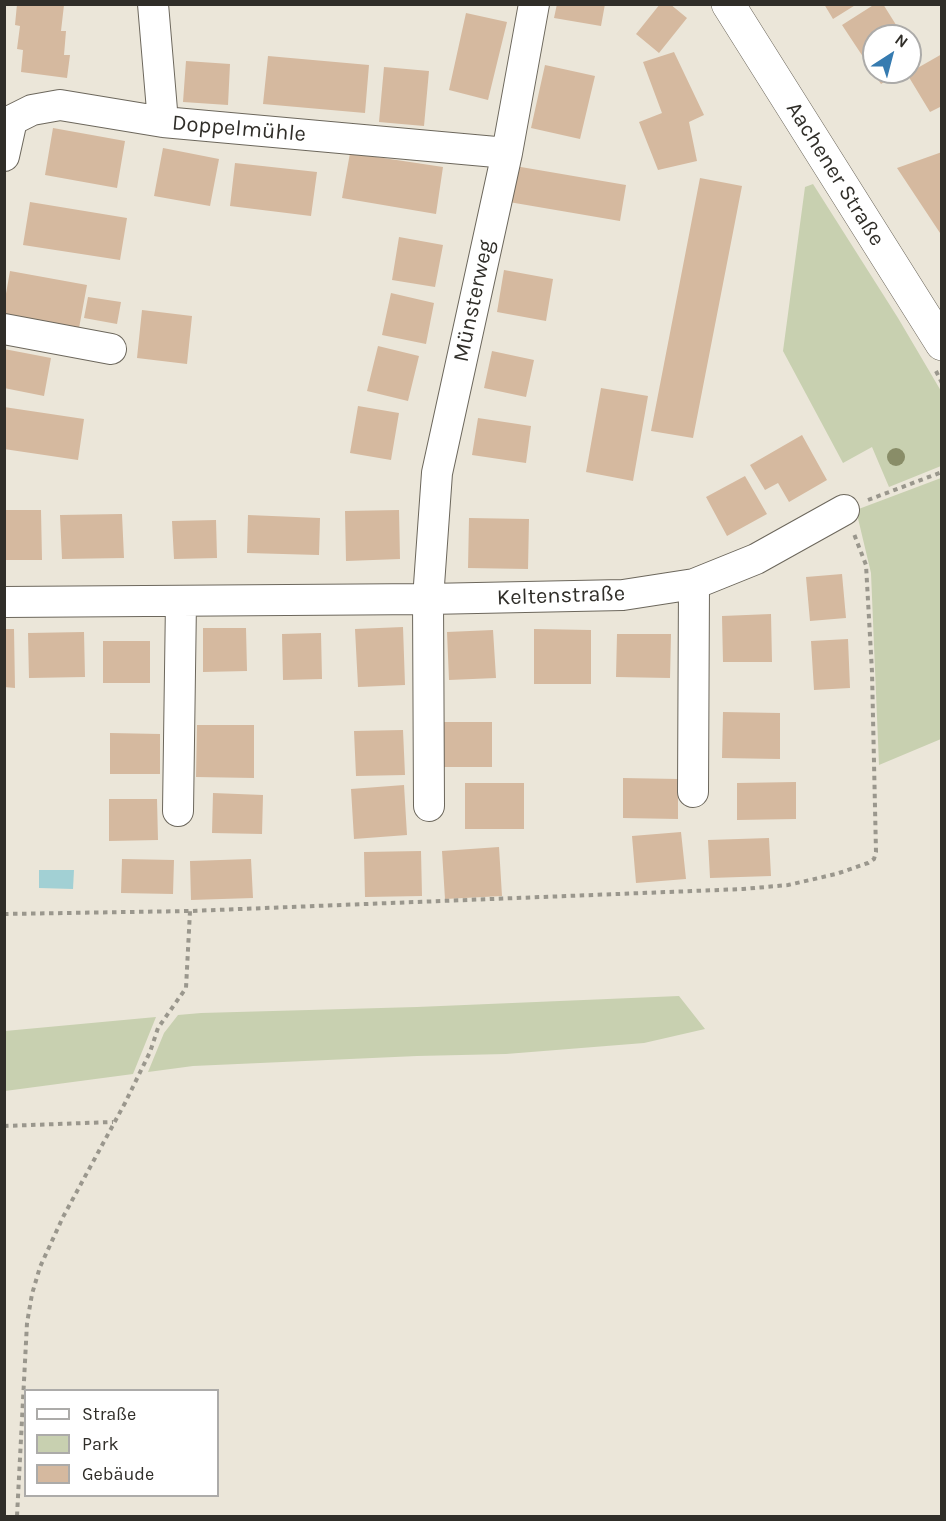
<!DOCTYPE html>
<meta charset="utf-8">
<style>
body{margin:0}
#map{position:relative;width:946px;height:1521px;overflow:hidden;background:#ebe6d9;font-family:Karla,sans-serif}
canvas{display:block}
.frame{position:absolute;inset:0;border:6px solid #302e29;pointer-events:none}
.legend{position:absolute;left:24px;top:1389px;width:195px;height:108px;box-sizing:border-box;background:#fff;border:2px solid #acaba9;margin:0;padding:8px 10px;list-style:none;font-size:18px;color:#302e29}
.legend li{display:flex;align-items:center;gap:12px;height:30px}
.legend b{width:30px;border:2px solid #acaba9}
.north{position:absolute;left:862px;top:24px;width:60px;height:60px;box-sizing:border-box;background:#fff;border:2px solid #acaba9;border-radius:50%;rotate:36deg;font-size:16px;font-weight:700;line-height:24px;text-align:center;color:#302e29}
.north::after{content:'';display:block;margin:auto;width:21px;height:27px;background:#367bb0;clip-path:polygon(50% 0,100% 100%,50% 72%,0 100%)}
</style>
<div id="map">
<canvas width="946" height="1521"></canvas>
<div class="frame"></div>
<ul class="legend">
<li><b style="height:8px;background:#fff"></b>Straße</li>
<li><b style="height:16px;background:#c8d0b0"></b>Park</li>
<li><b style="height:16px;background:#d5b99f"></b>Gebäude</li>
</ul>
<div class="north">N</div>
</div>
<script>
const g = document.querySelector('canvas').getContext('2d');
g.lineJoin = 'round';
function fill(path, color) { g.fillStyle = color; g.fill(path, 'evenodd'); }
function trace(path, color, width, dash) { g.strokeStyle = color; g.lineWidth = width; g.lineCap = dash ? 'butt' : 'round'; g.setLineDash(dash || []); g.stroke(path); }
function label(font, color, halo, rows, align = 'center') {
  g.font = font + ' Karla,sans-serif'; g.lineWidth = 5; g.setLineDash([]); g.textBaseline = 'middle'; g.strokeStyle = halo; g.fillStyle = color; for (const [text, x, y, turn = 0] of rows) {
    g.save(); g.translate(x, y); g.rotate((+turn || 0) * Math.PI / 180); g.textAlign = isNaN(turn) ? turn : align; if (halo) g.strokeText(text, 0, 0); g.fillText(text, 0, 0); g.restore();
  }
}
fill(new Path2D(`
 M813 184 898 318 941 391V466L889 487 872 447 843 463 783 351 805 187Z
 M941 478V739L879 765 871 573 856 510Z
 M679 996 705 1029 644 1043 506 1054 417 1056 193 1066 148 1072 164 1033 178 1015 201 1013 417 1007Z
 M156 1017 133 1074 5 1091V1031Z`), '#c8d0b0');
fill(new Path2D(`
 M39 870H74L73 889 39 888Z`), '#a2d0d4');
fill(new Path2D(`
 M17 4 64 5 61 31H66L64 55H70L67 78 21 72 23 50 17 49 20 26 15 25Z
 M557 4H605L601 26 554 18Z
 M660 4H670L687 18 659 53 636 34Z
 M824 4H857L833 19Z
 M875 4H883L903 36H874V72H900L881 84 842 25Z
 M466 13 507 22 488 100 449 90Z
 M674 52 704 115 689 122 697 161 658 170 639 122 662 113 643 62Z
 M942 54V106L930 112 907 74Z
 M268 56 369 65 365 113 263 104Z
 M186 61 230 64 228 105 183 102Z
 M545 65 595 76 580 139 531 128Z
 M384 67 429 71 424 126 379 122Z
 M53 128 125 141 117 188 45 175Z
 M163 148 219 159 210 206 154 196Z
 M942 152V236L897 168Z
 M350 153 443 167 436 214 342 198Z
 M235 163 317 172 311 216 230 206Z
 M515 166 626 185 620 221 509 202Z
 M700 178 742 186 693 438 651 431Z
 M30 202 127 218 120 260 23 245Z
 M399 237 443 245 435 287 392 280Z
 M504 270 553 279 546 321 497 312Z
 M10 271 87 285 77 339 4 326V305Z
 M391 293 434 303 426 344 382 335Z
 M88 297 121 302 117 324 84 318Z
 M142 310 192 316 187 364 137 358Z
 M378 346 419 356 408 401 367 391Z
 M4 349 51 358 44 396 4 388Z
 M492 351 534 360 526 397 484 388Z
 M601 388 648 396 633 481 586 472Z
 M358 406 399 413 391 460 350 453Z
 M4 407 84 419 78 460 4 449Z
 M478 418 531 426 526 463 472 455Z
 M802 435 827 480 789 502 778 483 765 490 750 465Z
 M745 476 767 514 727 536 706 497Z
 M4 510H41L42 560H4Z
 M399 510 400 559 346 561 345 511Z
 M122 514 124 558 62 559 60 515Z
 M248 515 320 518 319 555 247 553Z
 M469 518 529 519 528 569 468 568Z
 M216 520 217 558 174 559 172 521Z
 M842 574 846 618 810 621 806 577Z
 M771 614 772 662H723L722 616Z
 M403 627 405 685 358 687 355 629Z
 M203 628H246L247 671 203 672Z
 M4 629H14L15 688 4 687Z
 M534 629 591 630V684H534Z
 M493 630 496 678 449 680 447 632Z
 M84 632 85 677 29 678 28 633Z
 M321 633 322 679 283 680 282 634Z
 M617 634H671L670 678 616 677Z
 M848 639 850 688 814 690 811 641Z
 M103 641H150V683H103Z
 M723 712 780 713V759L722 758Z
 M444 722H492V767H443Z
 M197 725H254V778L196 777Z
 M403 730 405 775 356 776 354 731Z
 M110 733 160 734V774H110Z
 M623 778 678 779V819L623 818Z
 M796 782V819L737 820V783Z
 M465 783H524V829H465Z
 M404 785 407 835 354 839 351 789Z
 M213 793 263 795 262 834 212 833Z
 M109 799H157L158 840 109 841Z
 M681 832 686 879 636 883 632 836Z
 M769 838 771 876 710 878 708 840Z
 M499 847 502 896 445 899 442 851Z
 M421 851 422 896 365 897 364 852Z
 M122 859 174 860 173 894 121 893Z
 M251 859 253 898 191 900 190 861Z`), '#d5b99f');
const minor = new Path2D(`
 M153 4 163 122
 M12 120 32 110 60 105 163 122 507 153
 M4 156 12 120
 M4 329 111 349
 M4 602 428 599 623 595 694 584 756 559 844 510
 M693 792 694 584
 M429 806 428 599 437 473 507 153 534 4
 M178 811 181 601`);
const major = new Path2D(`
 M728 4 942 344`);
trace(minor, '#6c675c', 32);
trace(major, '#6c675c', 34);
trace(new Path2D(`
 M936 371 942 383
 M868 500 942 472
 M4 914 190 911 743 889 788 885 836 874 868 863 874 859 876 852 872 672 866 565 854 534
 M4 1126 113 1122
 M17 1516 27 1323 32 1294 40 1267 63 1217 125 1103 150 1052 158 1028 186 988 190 911`), '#9a978d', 4, [4.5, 4.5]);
trace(minor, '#fff', 30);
trace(major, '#fff', 33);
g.fillStyle = '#898d68';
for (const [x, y] of [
 [896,457]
]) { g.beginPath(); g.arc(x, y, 9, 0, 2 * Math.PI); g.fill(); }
label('22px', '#302e29', '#fff', [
 ["Doppelmühle",239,129,5],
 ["Aachener Straße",835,174,58],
 ["Münsterweg",474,301,-78],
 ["Keltenstraße",561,596,-2]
]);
</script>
